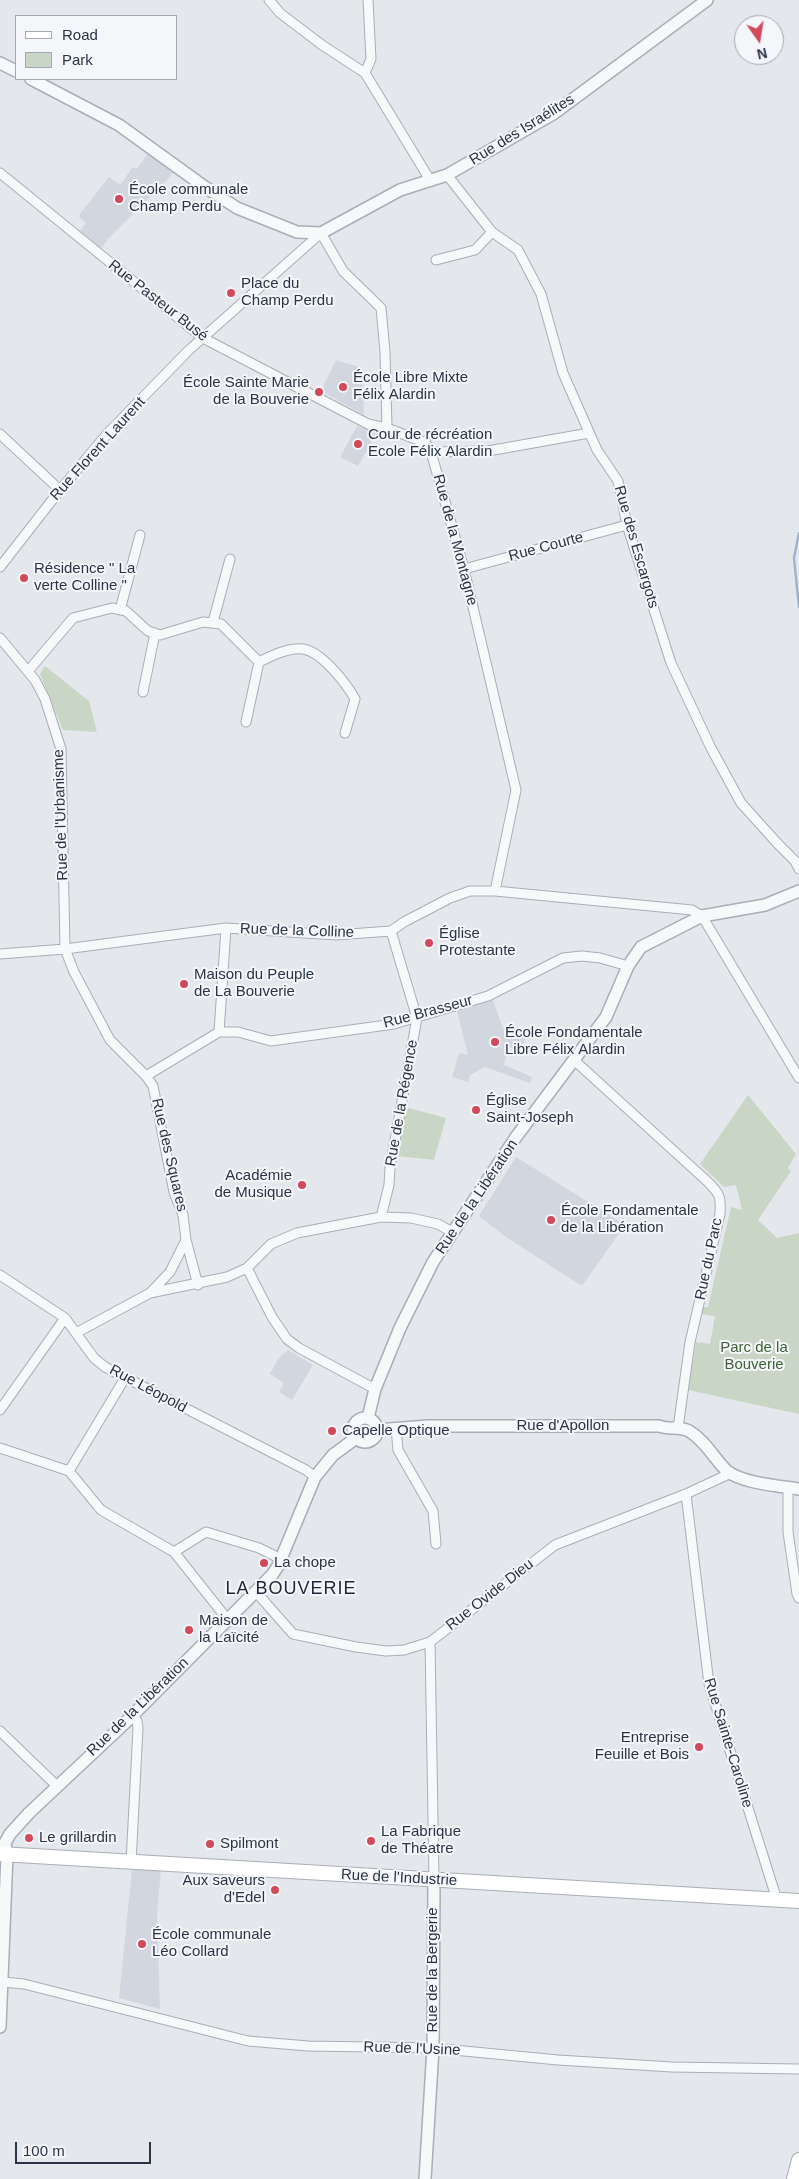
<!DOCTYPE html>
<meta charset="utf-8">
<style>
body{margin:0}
#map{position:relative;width:799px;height:2179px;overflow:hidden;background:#e4e7ec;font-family:Helvetica,sans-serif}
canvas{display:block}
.legend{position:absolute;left:15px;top:15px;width:162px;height:65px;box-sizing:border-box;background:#f4f6f9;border:1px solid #a4a8b1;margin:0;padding:6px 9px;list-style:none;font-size:15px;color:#2b3445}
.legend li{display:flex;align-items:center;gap:10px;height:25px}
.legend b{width:25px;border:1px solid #a4a8b1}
.north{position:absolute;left:734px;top:15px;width:50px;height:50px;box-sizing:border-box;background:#f4f6f9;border:1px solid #a4a8b1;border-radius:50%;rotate:167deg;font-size:14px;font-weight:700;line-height:20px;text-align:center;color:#2b3445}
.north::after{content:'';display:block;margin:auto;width:18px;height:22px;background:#d1495b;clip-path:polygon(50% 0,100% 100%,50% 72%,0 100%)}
.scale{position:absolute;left:15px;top:2142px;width:136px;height:22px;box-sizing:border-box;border:2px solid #2b3445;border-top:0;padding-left:6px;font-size:15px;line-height:18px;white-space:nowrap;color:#2b3445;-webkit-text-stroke:4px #f4f6f9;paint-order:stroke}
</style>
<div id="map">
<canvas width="799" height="2179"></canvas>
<ul class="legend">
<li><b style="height:6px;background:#fff"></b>Road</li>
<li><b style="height:14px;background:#c9d6c5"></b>Park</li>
</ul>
<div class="north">N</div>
<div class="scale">100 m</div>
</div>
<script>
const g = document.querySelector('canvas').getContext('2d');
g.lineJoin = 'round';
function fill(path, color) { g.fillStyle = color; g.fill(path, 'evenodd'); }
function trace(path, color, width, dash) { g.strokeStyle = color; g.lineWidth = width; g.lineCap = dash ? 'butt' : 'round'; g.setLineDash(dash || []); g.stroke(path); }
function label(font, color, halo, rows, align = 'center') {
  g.font = font + ' Helvetica,sans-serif'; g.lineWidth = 4; g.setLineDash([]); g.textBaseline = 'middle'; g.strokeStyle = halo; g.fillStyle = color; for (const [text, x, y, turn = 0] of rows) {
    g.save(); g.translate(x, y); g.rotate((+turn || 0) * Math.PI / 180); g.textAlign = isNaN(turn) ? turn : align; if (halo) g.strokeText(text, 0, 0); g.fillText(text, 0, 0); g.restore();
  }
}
fill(new Path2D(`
 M148 153 174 171 167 180 109 238 101 249 79 233 86 223 79 217 80 214 109 177 120 185 133 167 137 169Z
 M336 360 362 368 364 415 321 391Z
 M357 426 377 432 358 466 340 457Z
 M493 1000 506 1037 510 1027 528 1029 522 1050 509 1047 504 1065 532 1077 530 1083 485 1067 470 1075 468 1082 452 1077 459 1053 468 1055 457 1011Z
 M516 1157 625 1225 582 1286 506 1237 479 1216Z
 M288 1350 313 1365 292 1400 279 1392 284 1383 270 1374 278 1359Z
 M132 1870H161L157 1914 160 2009 119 1998Z`), '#d2d6de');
fill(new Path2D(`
 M45 666 89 701 97 732 63 730 40 674Z
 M748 1095 796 1154 788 1168 791 1171 758 1220 777 1238 799 1233V1414L688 1390 696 1342 710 1344 715 1316 701 1314 703 1307H708L731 1207 742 1210 736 1185 724 1187 700 1164Z
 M405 1107 446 1118 434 1160 397 1156Z`), '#c9d6c5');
trace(new Path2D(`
 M799 533 794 558 799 607`), '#9fb4cc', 2.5);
const minor = new Path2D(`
 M269 0 280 13 322 45 365 73 430 180
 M365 73 371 59 368 0
 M0 173 203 338 368 424 387 428 426 443 431 452 464 569 516 790 495 891
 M447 175 492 232 518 250 541 294 563 373 597 450 618 481 627 525 671 663 711 748 741 803 778 844 795 861 799 869
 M436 260 475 250 492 232
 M0 434 60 490
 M431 452 488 451 589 433
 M0 567 60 490 107 434 189 350 321 233 343 271 381 308 385 352 387 428
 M464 569 627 525
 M120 610 140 535
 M213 622 230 559
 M0 638 35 680 45 699 61 749 65 949 74 972 110 1040 146 1076 153 1086 174 1192 183 1215 186 1240 170 1272 150 1293 76 1333
 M29 670 73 618 112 608 126 611 148 631 160 635 203 622 221 624 259 662C271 656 289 647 303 649 322 652 346 683 355 699L345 733
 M143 692 155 633
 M246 722 259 662
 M0 954 65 949 226 928 336 935 391 931 404 922 450 898 470 891H495L692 910 702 916 799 1078
 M219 1032H238L271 1041 394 1024 488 996 563 958 582 956 600 958 628 966
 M219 1032 226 928
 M575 1061 708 1182C720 1194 721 1197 720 1214L690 1342 678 1428
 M146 1076 219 1032
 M381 1217 389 1185 390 1168 417 1018 391 931
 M186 1240 198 1285
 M247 1268 272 1317 287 1339 299 1348 375 1389
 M0 1275 65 1318 94 1358 105 1367 306 1470 315 1477
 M150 1293 227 1277 247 1268 271 1244 297 1233 381 1217 411 1218 438 1224 452 1232
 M0 1410 65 1318
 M396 1428 398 1450 433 1511 436 1544
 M0 1448 69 1471 101 1510 174 1552 228 1620
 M69 1471 125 1378
 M788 1487V1532L797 1594 799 1598
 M686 1494 709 1684 777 1900
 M174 1552 206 1532 259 1548 281 1559
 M256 1592 293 1634 356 1647 386 1651 404 1650 430 1642 555 1545 686 1494 731 1473
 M430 1642 434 1879
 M0 1731 57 1786
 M131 1863 138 1728 137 1721 133 1716
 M2 1982 24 1984 248 2041 308 2046 433 2048 558 2060 672 2067 799 2069`);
const tertiary = new Path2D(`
 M0 63 16 71
 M31 79 119 125 202 185 237 208 297 232 321 233 400 190 447 175 553 114 707 0
 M353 1430a12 12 0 1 1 24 0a12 12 0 1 1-24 0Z
 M368 1418 375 1389 400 1328 433 1262 516 1137 606 1017 628 966 641 947 702 916 765 905 799 891
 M377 1430 428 1426H659C669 1430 679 1426 689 1431 706 1441 714 1459 727 1471 742 1483 779 1486 799 1489
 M0 2027 7 1855 5 1843 10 1834 29 1813 125 1723 272 1575 278 1566 315 1477 333 1455 356 1438
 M425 2179 433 2048 434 1879`);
const secondary = new Path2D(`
 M0 1854 799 1901
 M794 2179 799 2160`);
trace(minor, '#a9aeb7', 11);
trace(tertiary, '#a9aeb7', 14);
trace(secondary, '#a9aeb7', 16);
trace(minor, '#f7f8fa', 9);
trace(tertiary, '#f7f8fa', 11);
trace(secondary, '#fff', 14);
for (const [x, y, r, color] of [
 [119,199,5,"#d1495b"],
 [231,293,5,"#d1495b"],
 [343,387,5,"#d1495b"],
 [319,392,5,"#d1495b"],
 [358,444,5,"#d1495b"],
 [24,578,5,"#d1495b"],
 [429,943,5,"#d1495b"],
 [184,984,5,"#d1495b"],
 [495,1042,5,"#d1495b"],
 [476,1110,5,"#d1495b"],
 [302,1185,5,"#d1495b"],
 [551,1220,5,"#d1495b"],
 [332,1431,5,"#d1495b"],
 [264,1563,5,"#d1495b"],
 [189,1630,5,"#d1495b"],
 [699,1747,5,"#d1495b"],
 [29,1838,5,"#d1495b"],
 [371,1841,5,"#d1495b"],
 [210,1844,5,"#d1495b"],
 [275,1890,5,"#d1495b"],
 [142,1944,5,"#d1495b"]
]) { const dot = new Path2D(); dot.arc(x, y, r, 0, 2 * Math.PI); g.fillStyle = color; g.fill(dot); trace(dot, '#f4f6f9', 2); }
label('15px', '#2b3445', '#f4f6f9', [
 ["Rue des Israélites",522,130,-32],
 ["Rue Pasteur Busé",158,301,38],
 ["Rue Florent Laurent",98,449,-48],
 ["Rue de la Montagne",455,540,75],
 ["Rue Courte",546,547,-15],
 ["Rue des Escargots",636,547,74],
 ["Rue de l'Urbanisme",61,815,-92],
 ["Rue de la Colline",297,931,2],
 ["Rue Brasseur",428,1012,-15],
 ["Rue de la Régence",402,1103,-80],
 ["Rue des Squares",169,1155,77],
 ["Rue de la Libération",477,1197,-56],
 ["Rue du Parc",709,1259,-78],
 ["Rue Léopold",148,1389,28],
 ["Rue d'Apollon",563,1426],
 ["Rue Ovide Dieu",490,1595,-38],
 ["Rue de la Libération",138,1707,-44],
 ["Rue Sainte-Caroline",728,1743,73],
 ["Rue de l'Industrie",399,1878,3],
 ["Rue de la Bergerie",433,1970,-90],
 ["Rue de l'Usine",412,2049,2]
]);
label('15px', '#2b3445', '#f4f6f9', [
 ["École communale",129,190],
 ["Champ Perdu",129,207],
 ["Place du",241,284],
 ["Champ Perdu",241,301],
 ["École Libre Mixte",353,378],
 ["Félix Alardin",353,395],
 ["École Sainte Marie",309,383,"right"],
 ["de la Bouverie",309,400,"right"],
 ["Cour de récréation",368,435],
 ["Ecole Félix Alardin",368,452],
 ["Résidence \" La",34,569],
 ["verte Colline \"",34,586],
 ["Église",439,934],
 ["Protestante",439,951],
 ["Maison du Peuple",194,975],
 ["de La Bouverie",194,992],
 ["École Fondamentale",505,1033],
 ["Libre Félix Alardin",505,1050],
 ["Église",486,1101],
 ["Saint-Joseph",486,1118],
 ["Académie",292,1176,"right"],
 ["de Musique",292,1193,"right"],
 ["École Fondamentale",561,1211],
 ["de la Libération",561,1228],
 ["Capelle Optique",342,1431],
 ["La chope",274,1563],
 ["Maison de",199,1621],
 ["la Laïcité",199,1638],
 ["Entreprise",689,1738,"right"],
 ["Feuille et Bois",689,1755,"right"],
 ["La Fabrique",381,1832],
 ["de Théatre",381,1849],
 ["Le grillardin",39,1838],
 ["Spilmont",220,1844],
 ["Aux saveurs",265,1881,"right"],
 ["d'Edel",265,1898,"right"],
 ["École communale",152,1935],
 ["Léo Collard",152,1952]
], 'left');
label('15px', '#3f6138', '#f4f6f9', [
 ["Parc de la",754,1348],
 ["Bouverie",754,1365]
]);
g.letterSpacing = '1px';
label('18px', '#1d2536', '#f4f6f9', [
 ["LA BOUVERIE",291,1589]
]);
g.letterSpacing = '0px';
</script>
